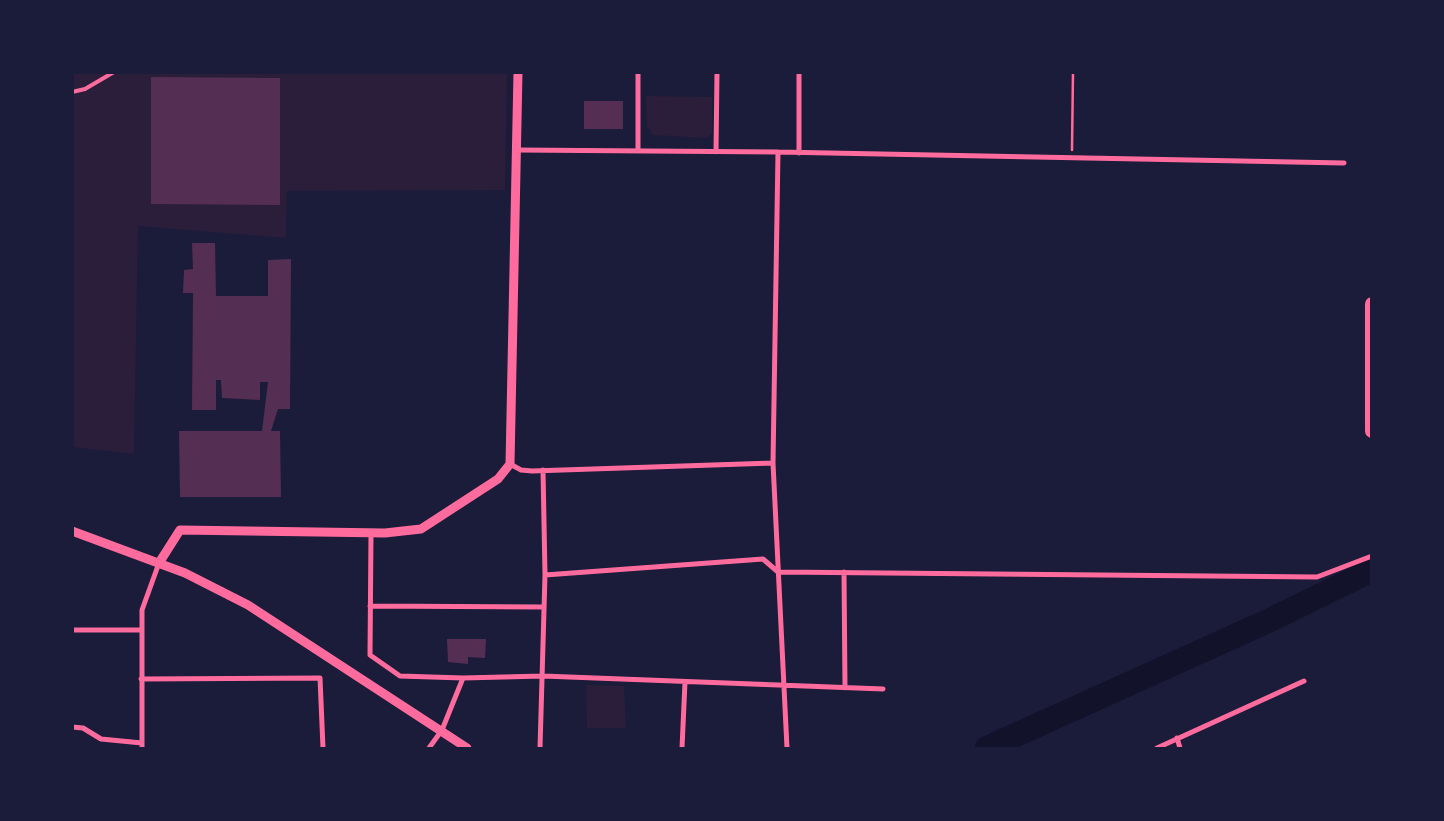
<!DOCTYPE html>
<style>
body{margin:0}
#map{position:relative;width:1444px;height:821px;overflow:hidden;background:#1b1b3a;font-family:"Work Sans",sans-serif}
canvas{display:block}
.frame{position:absolute;inset:0;border:74px solid #1b1b3a;pointer-events:none}
</style>
<div id="map">
<canvas width="1444" height="821"></canvas>
<div class="frame"></div>
</div>
<script>
const g = document.querySelector('canvas').getContext('2d');
g.lineJoin = 'round';
function fill(path, color) { g.fillStyle = color; g.fill(path, 'evenodd'); }
function trace(path, color, width, dash) { g.strokeStyle = color; g.lineWidth = width; g.lineCap = dash ? 'butt' : 'round'; g.setLineDash(dash || []); g.stroke(path); }
fill(new Path2D(`
 M73 73H507L505 190 287 191 286 238 138 226 134 454 73 447Z
 M646 96 712 97V133L707 138 653 135 647 126Z
 M586 685 624 686 626 728H587Z`), '#2a1e3b');
trace(new Path2D(`
 M987 748 1268 621 1372 570`), '#12122b', 24);
fill(new Path2D(`
 M151 77 280 78V205L151 204Z
 M584 101H623V129H584Z
 M192 243H215L216 296H268V260L291 259 290 409H278L271 431H280L281 497H180L179 431H262L268 382H260V400L222 398 221 380H216V410H192L193 293H183L184 270 193 269Z
 M447 639H486L485 658 468 657V664L448 662Z`), '#542f53');
trace(new Path2D(`
 M1072 150 1073 72`), '#ff6b9d', 2.5);
trace(new Path2D(`
 M72 92 85 89 114 72`), '#ff6b9d', 4);
trace(new Path2D(`
 M799 72V153
 M518 150 778 152 1344 163
 M638 151V72
 M716 152 717 72
 M778 152 773 463 787 748
 M510 464 521 470 532 471 773 463
 M371 533 370 655 400 676 463 678
 M844 572 845 688
 M545 575 763 559 778 572 1317 577 1372 556
 M370 606 544 607
 M72 630H142
 M141 679 320 678 323 748
 M72 727 83 728 101 739 142 743
 M1177 738 1180 748
 M142 748V610L159 563
 M429 748 442 730 463 678 543 676 883 689
 M540 748 545 575 543 470
 M682 748 685 682
 M1157 748 1304 681`), '#ff6b9d', 5);
trace(new Path2D(`
 M72 531 185 573 248 605 467 748
 M159 563 180 530 385 533 421 529 498 479 510 464 518 72`), '#ff6b9d', 9);
trace(new Path2D(`
 M1372 304V431`), '#ff6b9d', 14);
</script>
